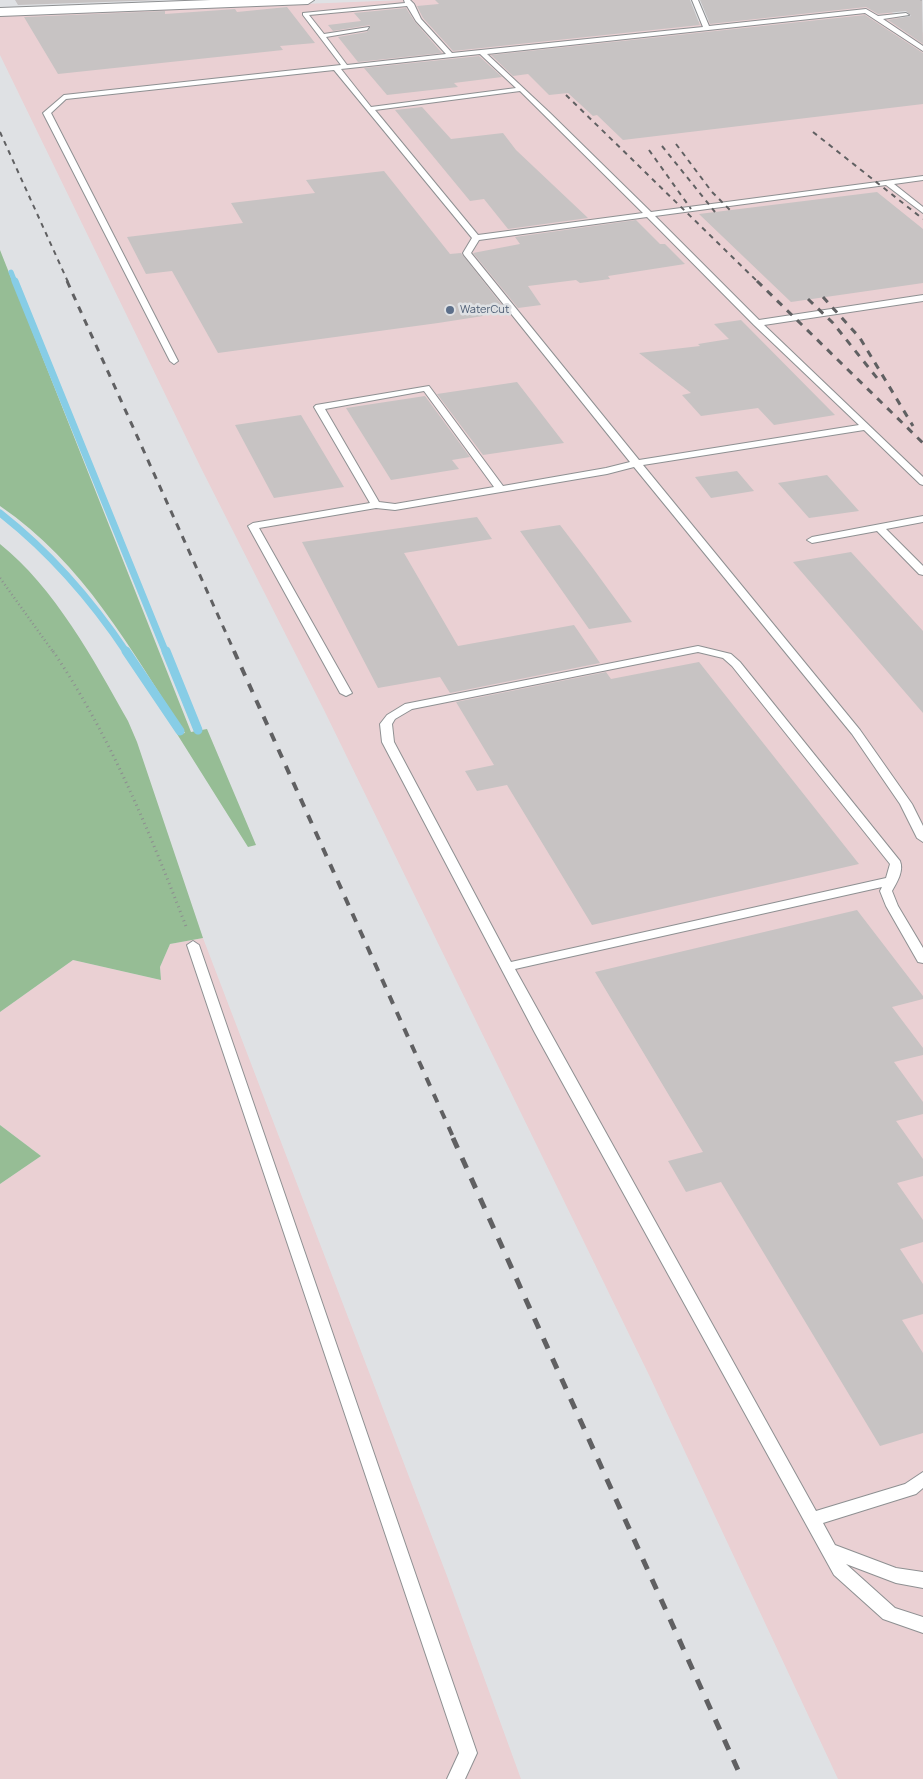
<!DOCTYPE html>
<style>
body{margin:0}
canvas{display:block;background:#dfe1e4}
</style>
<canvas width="923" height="1779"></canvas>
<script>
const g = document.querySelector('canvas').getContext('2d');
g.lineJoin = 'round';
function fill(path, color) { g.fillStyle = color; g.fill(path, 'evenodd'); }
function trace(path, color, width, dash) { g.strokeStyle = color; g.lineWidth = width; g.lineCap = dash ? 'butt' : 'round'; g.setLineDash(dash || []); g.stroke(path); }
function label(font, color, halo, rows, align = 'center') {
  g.font = font + ' Manrope,sans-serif'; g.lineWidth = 5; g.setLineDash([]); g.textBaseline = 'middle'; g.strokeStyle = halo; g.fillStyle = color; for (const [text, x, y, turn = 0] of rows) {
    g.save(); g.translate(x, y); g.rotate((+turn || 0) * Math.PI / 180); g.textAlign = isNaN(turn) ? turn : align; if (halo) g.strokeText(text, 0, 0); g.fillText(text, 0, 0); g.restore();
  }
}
fill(new Path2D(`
 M404 0H547L691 22 881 5 923 33V1779H838L649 1375 324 710 201 468 0 55V16Z
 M203 938 447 1576 521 1779H0V1184L41 1156 0 1125V1012L73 960 161 980 160 967 170 944Z`), '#ead0d3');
fill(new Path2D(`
 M0 250 191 732 207 729 256 845 248 847 177 734 185 733C130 649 84 563 0 506Z
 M0 544C54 587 94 660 128 721L137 742 203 938 170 944 160 967 161 980 73 960 0 1012Z
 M0 1125 41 1156 0 1184Z`), '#96bd95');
trace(new Path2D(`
 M11 272 15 282`), '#87cde6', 5);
trace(new Path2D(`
 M15 281 166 653
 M0 513C51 553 91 599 127 653`), '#87cde6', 7);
trace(new Path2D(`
 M126 651 180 731
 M166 651 198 730`), '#87cde6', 9);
fill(new Path2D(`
 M15 0H162L18 5Z
 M435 0H690L700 25 453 51 423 18 417 6 439 4Z
 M700 0H922L923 44 888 20 911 16 906 11 878 14 866 7 710 24Z
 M287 7 315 43 280 46 283 50 58 74 24 17 165 11V14L235 9 237 12Z
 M406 8 415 22 442 53 358 62 338 37 367 32 370 25 333 31 328 25 361 21 354 13Z
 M865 15 923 53V104L623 140 597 115 593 116 568 93 549 95 528 74 513 76 491 55Z
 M479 56 502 77 454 83 458 87 387 95 364 68Z
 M422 107 451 139 503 133 516 150 588 218 508 229 484 199 470 201 395 110Z
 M384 171 450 254 461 253 505 309 480 312 483 316 438 323 218 353 172 271 146 274 127 237 243 223 231 203 315 193 306 180Z
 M877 192 923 229V283L791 302 699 214Z
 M636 220 660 244H665L685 264 608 276 610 279 580 283 576 280 528 286 541 305 518 308 473 253 520 244 515 237Z
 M741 320 835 415 774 425 758 408 701 416 682 395 691 393 639 353 700 346 698 344 729 339 714 324Z
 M517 382 564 443 483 455 437 394Z
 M425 396 470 457 452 460 459 469 391 480 346 408Z
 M301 415 344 487 274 498 235 425Z
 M737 471 754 491 711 498 695 477Z
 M827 475 859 511 809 518 778 483Z
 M477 517 492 539 404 553 458 646 574 625 600 663 450 693 440 677 378 688 302 542Z
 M560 525 592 567 632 622 589 629 520 531Z
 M851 552 923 631V713L793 562Z
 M699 662 859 864 592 925 507 785 477 791 465 771 494 765 456 702 606 672 611 679Z
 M857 910 923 996V999L892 1007 923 1048V1055L894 1062 923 1102V1114L896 1121 923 1159V1176L897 1183 923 1220V1242L900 1249 923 1284V1314L902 1320 923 1353V1433L880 1446 721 1182 686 1192 668 1161 703 1152 595 972Z`), '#c7c3c3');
const lane = new Path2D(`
 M404 0H410L414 4 421 19 452 53 703 27 692 0H698L709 26 866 9 878 16 906 13 909 15 883 19 923 46V51L865 13 487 54 550 113 651 212 923 176V180L894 184 923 207V213L886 185 655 216 759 320 923 295V301L764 325 923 477V485L920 484 864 430 643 465 860 730 912 804 923 826V842L917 838 900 804 852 734 634 467 607 474 395 510 376 508 259 528 352 693 346 696 340 693 248 526 253 523 370 503 314 407 316 405 429 386 503 486 606 468 630 462 464 255 463 253 472 238 334 70 66 99 51 113 178 361 174 364 170 361 43 113 64 95 341 65 303 15V13L405 3ZM407 6 416 21 446 54 347 65 326 37 367 30 369 27 324 34 309 15ZM480 54 516 88 371 107 341 69ZM520 91 643 213 478 235 375 110ZM647 217 754 325 859 425 639 460 471 253 479 240ZM424 391 494 487 395 504 379 502 325 409Z
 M923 516V522L886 529 923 566V575L919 574 877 531 812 543 807 540 812 537Z
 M698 646 731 654 740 662 900 861C904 871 897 882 892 891L898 906 923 948V963L918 962 886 906 880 891 882 887 515 969 816 1511 905 1484 923 1472V1488L916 1494 823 1523 835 1545 896 1568 923 1572V1588L896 1583 846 1564 895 1608 923 1617V1633L883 1619 834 1575 535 1033 382 742 380 724 387 715 405 704ZM698 652 723 658 732 666 890 864 886 878 511 962 394 742 392 724 395 719 412 709Z
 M193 941 199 945 477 1753 465 1779H447L459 1753 187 945Z`);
const street = new Path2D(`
 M211 0H314L308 4 0 16V8Z`);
trace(lane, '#8e9092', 2);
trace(street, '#8e9092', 2);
trace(new Path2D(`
 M921 0 923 1`), '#8d8e90', 2, [0.5, 2]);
trace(new Path2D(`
 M0 578 54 653`), '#8d8e90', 2.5, [1, 3]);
trace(new Path2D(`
 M53 651C111 737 150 833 187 929`), '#8d8e90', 3, [1, 4]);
fill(lane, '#fff');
fill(street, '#fff');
trace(new Path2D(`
 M566 95 758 282
 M0 132 68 282
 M813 132 923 219
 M676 144 712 192 730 210
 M662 146 715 212
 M649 150 691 209`), '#606062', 2, [5, 5]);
trace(new Path2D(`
 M67 281 235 653
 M757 281 923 443
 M823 297 860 338 913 426
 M808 299 833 323 877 378`), '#606062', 3, [7, 7]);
trace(new Path2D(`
 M234 651 454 1139`), '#606062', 4, [9, 9]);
trace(new Path2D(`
 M453 1138 742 1779`), '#606062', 5, [11, 11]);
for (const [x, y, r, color] of [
 [450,310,5,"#5c6f8a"]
]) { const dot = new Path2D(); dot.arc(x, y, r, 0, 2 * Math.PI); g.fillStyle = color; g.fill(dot); trace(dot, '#dfe1e4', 2); }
label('11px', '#4e5e75', '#dfe1e4', [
 ["WaterCut",460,310]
], 'left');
</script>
